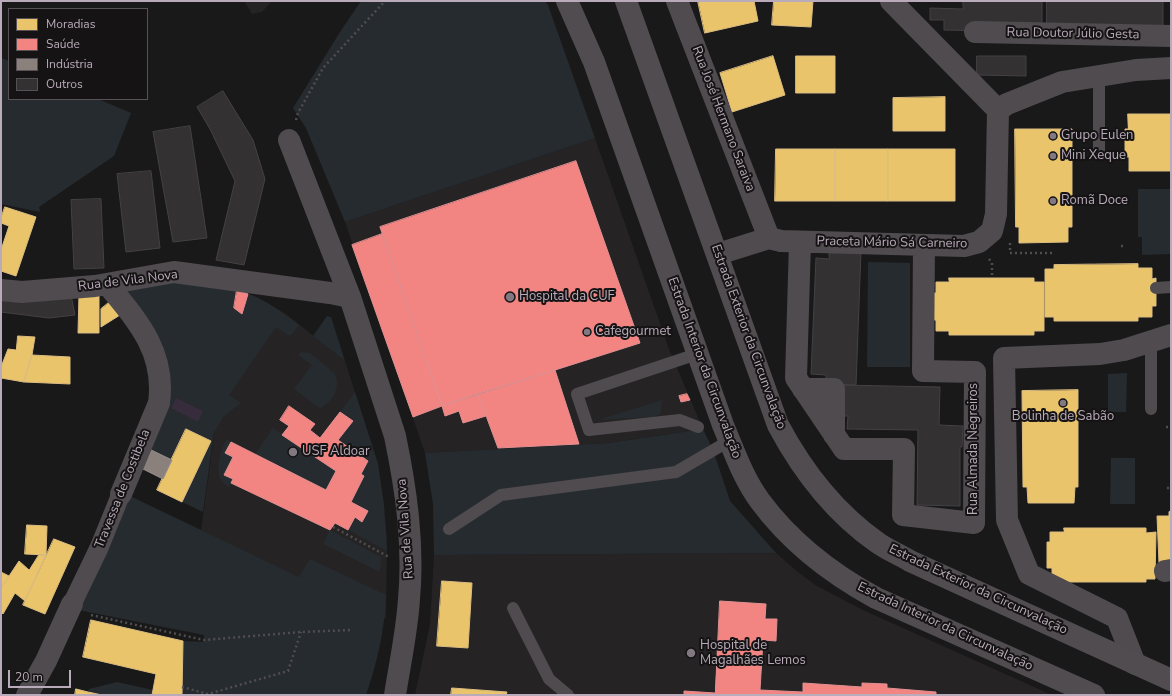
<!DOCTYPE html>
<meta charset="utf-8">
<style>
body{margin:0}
#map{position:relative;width:1172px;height:696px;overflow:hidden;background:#191919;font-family:"Nunito Sans",sans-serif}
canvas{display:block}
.frame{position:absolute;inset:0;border:2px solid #b9abb9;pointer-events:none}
.legend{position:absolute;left:8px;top:8px;width:140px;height:92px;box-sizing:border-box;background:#151314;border:1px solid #575056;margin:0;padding:5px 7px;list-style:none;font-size:12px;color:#b9abb9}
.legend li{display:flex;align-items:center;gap:8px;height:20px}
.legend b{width:20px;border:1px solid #575056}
.scale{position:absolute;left:8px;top:670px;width:63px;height:18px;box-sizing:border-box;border:2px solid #b9abb9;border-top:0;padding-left:5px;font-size:12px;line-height:14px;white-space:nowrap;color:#b9abb9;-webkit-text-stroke:3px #151314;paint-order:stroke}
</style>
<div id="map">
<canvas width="1172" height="696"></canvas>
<div class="frame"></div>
<ul class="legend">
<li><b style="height:11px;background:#e9c46a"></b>Moradias</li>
<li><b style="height:11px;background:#f28482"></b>Saúde</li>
<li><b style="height:11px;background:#8a817c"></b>Indústria</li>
<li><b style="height:11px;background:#333132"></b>Outros</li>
</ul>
<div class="scale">20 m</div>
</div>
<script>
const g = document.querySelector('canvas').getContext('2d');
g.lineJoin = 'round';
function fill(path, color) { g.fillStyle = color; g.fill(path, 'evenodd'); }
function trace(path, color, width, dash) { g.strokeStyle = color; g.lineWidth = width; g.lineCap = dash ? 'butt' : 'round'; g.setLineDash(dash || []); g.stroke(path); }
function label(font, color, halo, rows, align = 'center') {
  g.font = font + ' "Nunito Sans",sans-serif'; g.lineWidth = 4; g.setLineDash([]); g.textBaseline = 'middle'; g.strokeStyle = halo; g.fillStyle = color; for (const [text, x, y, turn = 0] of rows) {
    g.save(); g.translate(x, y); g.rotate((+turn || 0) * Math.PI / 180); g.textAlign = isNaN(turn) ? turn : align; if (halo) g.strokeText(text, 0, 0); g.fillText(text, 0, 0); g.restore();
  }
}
fill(new Path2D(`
 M244 1H272L262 12 252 14Z
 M595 138 669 349 703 429 608 443 425 453 345 222Z
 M237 290 257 297 286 314 345 361 378 464 387 538 386 619 201 531 218 406Z
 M776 553 798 572 817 586 863 610 1052 695H415L430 624 434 555Z`), '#252324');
fill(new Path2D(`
 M361 1H545L548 5 595 138 345 222 306 128 293 108 340 32Z
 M1 58 9 61V99H98L131 113 114 156 39 207 40 212 1 204Z
 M1138 189H1171V254L1142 255V237H1138Z
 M868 262 910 263V367H867Z
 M177 279 237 290 234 308 242 313 248 294C266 300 283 313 299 325L291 335H288L276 327 229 395 241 403 224 416 214 432 203 512 182 502 211 441 186 429 172 460 147 448 168 399 124 297 126 286Z
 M327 316 331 317 345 361 313 336Z
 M301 352 310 353 334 373C342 385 333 401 321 408L318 407 294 389 312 365 298 355Z
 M1127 373 1126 412H1108V374Z
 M355 392 378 464 384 504 387 551 348 530 355 517 362 521 368 511 351 502 364 476 361 474 368 461 338 440 353 421 340 412Z
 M662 400 661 412 658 415 653 417 598 420Z
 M273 428 336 471 326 490 255 454Z
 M703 429 713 450 730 501 776 553 434 555 433 504 425 453 608 443Z
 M227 439 231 442 225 453 233 457 224 475 233 479 229 487C212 480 219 451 227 439Z
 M1111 458H1135V504H1110Z
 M128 495 299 577 310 559 386 595C385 629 377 663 366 695H182L183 641 204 642V635L78 610Z
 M330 530 381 557 380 572 323 544Z
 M117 682 153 690 152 695H102L88 692 89 689Z`), '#262b2f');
fill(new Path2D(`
 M176 398 203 411 198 422 171 408Z`), '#372c3b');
const homes = new Path2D(`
 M698 1H754L758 21 705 33Z
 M774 1H813L811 27 772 25Z
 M773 56 785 95 732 112 720 73Z
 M796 56H835V93H796Z
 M945 97V131H893V98Z
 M1128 114H1171V171H1129V157H1125V129H1128Z
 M1015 129H1072V227H1068V242L1019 243V227H1016Z
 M776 149H835V201H775Z
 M835 149H888V201H835Z
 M888 149H955V201H888Z
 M5 207 36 217 16 276 1 271V250L9 226 1 223V218Z
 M1138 264V268H1152V279L1156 278V306H1152V317H1138V321H1054V317H1045V269H1054V265Z
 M949 278H1034V282H1044V331H1034V335H949V331H936V320H932V293H936V282H949Z
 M99 291V333H78L79 294Z
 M111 301 120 315 101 327V309Z
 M18 336 35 337 32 355 24 382 1 378V367L8 349 16 350Z
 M32 355 70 357V384L24 382Z
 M1078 390V487H1075L1074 503H1028L1027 487H1023L1022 391Z
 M186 429 211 441 182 502 157 490Z
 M1171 511V567L1159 563 1157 516H1169V512Z
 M27 525 47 526 46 555 25 554Z
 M1064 528H1146V533L1156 532 1155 579H1146V582H1064V579H1052V568H1047V542H1050V532H1064Z
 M54 539 75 547 45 614 23 605Z
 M39 555H46L25 601 15 593 3 614 1 612V588L19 561 29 570Z
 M1 572 9 576 1 588Z
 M442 581 472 583 468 648 437 646Z
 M91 620 183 641 182 695H152L156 674 83 657Z
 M452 688 507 692 506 695H451Z
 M76 689 88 692 102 695H75Z`);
fill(homes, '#e9c46a');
trace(homes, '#dbbc82', 1);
const health = new Path2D(`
 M576 161 640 343 442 406 380 227Z
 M382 234 442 406 413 417 352 245Z
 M237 290 248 294 242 314 234 308Z
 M555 370 579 444 498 448 478 394Z
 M478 394 486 416 463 423 459 411 445 416 442 406Z
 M687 394 690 400 681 402 679 396Z
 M289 406 315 424 310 430 320 438 340 412 353 421 338 440 368 461 361 474 364 476 351 502 368 511 362 522 355 517 348 530 335 523 330 530 231 483 233 479 224 475 233 457 225 453 231 442 326 490 336 471 282 435 289 426 280 420Z
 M720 601 766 604 765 619H777L776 641 763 640 760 690 803 692V683L862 687V683L887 684V688L936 692V695H684V691L715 693Z`);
fill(health, '#f28482');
trace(health, '#e19092', 1);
const industry = new Path2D(`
 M147 448 172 460 163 479 139 467Z`);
fill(industry, '#8a817c');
trace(industry, '#988e8e', 1);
const building = new Path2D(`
 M963 1H1042V32L944 30V20H930V8L963 9Z
 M1047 1H1163V33L1047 34Z
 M977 56H1026V76L977 75Z
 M223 91 253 140 265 179 244 265 216 260 235 181 210 129 197 107Z
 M190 126 207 238 173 242 153 132Z
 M151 171 160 248 126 252 117 174Z
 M101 199 104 268 74 269 71 200Z
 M829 249 861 251 856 385 826 384V375L811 374 816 258 829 259Z
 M71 295 75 315 49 318 1 312V298Z
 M840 385 940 387 939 425 963 426 962 447H960V506L917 505 918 430 847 429 848 416H839Z`);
fill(building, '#333132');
trace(building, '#454145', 1);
trace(new Path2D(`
 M296 120 298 113 323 68 385 1
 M1010 243V253H1052
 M1121 246H1126
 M989 259 992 263V278
 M1094 264V263
 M1166 427H1171
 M1167 488H1171
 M333 527 389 557
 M91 615 204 640 301 632 352 630
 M182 687 208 694 288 671 301 632`), '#504d50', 2.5, [2, 3]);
trace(new Path2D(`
 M1099 152V76
 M1156 288 1171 287
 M1151 341V409
 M697 354 577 394 589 430 680 420 698 427
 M449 529 501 495 676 472 729 441
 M513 608 549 679 568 695`), '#4f4b4f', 12);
trace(new Path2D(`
 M72 604 99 548 121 494`), '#4f4b4f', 19);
trace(new Path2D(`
 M677 1 769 238
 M975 32 1171 36
 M289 140 350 297 395 436C406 489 414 544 409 599 407 631 400 663 395 695
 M800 242 796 378 844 449H904L903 515 974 523 975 372 923 371 924 245
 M718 254 769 238 781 241 964 246 979 242 992 231 996 214 998 110
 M107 284C137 320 166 352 159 403L121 494
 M1 290 22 292 95 286 174 272 330 293 350 297
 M803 389H834V435
 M1165 571 1171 570
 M1135 664 1117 618 1029 574 1007 520 1004 358 1100 354 1124 350 1171 335
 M27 695 46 661 72 604`), '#4f4b4f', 22);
trace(new Path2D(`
 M891 1 998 110 1007 104 1062 82 1136 70 1171 68`), '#4f4b4f', 22);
trace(new Path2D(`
 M567 1 594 62 723 425C734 451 743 478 760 501 791 543 830 573 876 598L1094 695
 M626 1 778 425C803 472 835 513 878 543 888 550 900 555 910 561L1171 680`), '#504c50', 22);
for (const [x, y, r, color] of [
 [1053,136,4,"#817881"],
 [1053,156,4,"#817881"],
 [1053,201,4,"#817881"],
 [510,297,5,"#817881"],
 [587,332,4,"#817881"],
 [1063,403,4,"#817881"],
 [293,452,5,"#817881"],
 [691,653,5,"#817881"]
]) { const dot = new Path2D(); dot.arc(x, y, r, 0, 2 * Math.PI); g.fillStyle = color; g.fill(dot); trace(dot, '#151314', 1.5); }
label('13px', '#b9abb9', '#151314', [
 ["Rua Doutor Júlio Gesta",1073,34,1],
 ["Rua José Hermano Saraiva",723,119,69],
 ["Praceta Mário Sá Carneiro",892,243,1],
 ["Rua de Vila Nova",128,281,-7],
 ["Estrada Exterior da Circunvalação",748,337,70],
 ["Estrada Interior da Circunvalação",704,368,70],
 ["Rua Almada Negreiros",974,449,-90],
 ["Travessa de Costibela",123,489,-68],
 ["Rua de Vila Nova",406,529,-94],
 ["Estrada Exterior da Circunvalação",978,590,25],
 ["Estrada Interior da Circunvalação",945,627,25]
]);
label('13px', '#b9abb9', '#151314', [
 ["Grupo Eulen",1061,136],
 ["Mini Xeque",1061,156],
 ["Romã Doce",1061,201],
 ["Hospital da CUF",519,297],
 ["Cafegourmet",595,332],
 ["Bolinha de Sabão",1063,417,"center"],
 ["USF Aldoar",302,452],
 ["Hospital de",700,646],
 ["Magalhães Lemos",700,661]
], 'left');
</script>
